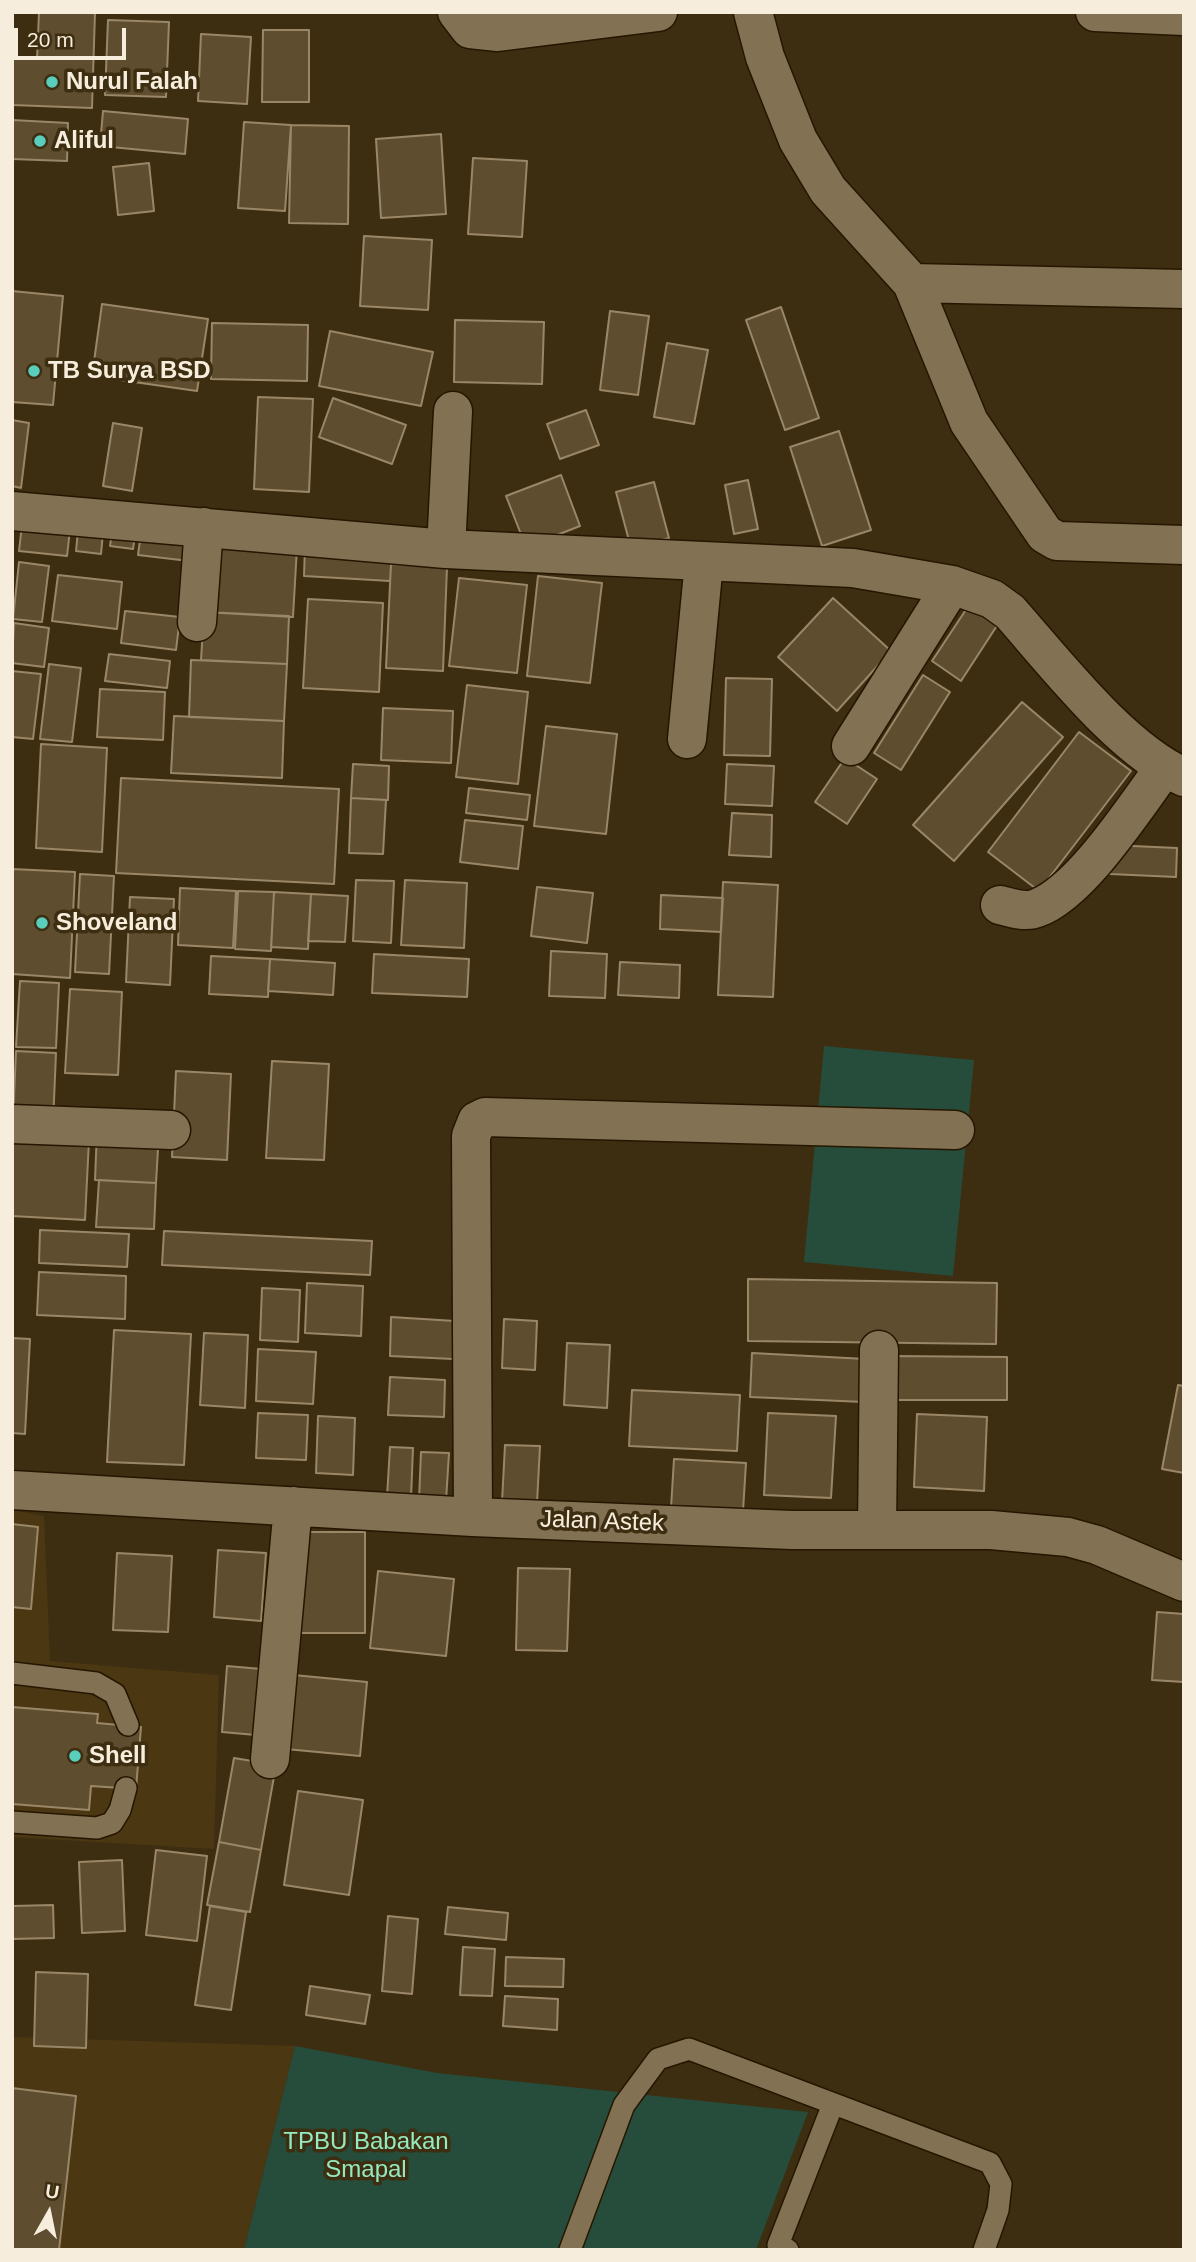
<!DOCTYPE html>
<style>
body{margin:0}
#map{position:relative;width:1196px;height:2262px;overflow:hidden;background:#3e2e11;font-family:Helvetica,sans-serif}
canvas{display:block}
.frame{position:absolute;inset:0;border:14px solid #f7eddc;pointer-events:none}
.north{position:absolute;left:14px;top:2178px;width:70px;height:70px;-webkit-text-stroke:5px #3e2e11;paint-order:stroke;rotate:9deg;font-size:19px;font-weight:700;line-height:28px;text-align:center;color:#f7eddc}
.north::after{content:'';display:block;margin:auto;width:24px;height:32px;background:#f7eddc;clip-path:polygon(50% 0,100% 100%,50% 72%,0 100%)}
.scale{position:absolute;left:14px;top:28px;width:112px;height:32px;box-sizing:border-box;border:4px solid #f7eddc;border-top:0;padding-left:9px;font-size:21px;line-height:24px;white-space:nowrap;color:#f7eddc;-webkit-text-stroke:5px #3e2e11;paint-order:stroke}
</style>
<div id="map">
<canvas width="1196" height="2262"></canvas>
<div class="frame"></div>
<div class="north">U</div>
<div class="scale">20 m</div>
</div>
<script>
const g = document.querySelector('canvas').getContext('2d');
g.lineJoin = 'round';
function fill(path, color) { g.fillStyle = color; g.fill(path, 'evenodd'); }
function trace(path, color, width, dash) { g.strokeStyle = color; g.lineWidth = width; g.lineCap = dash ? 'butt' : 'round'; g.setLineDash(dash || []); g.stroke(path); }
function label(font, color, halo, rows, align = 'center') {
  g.font = font + ' Helvetica,sans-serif'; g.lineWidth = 7; g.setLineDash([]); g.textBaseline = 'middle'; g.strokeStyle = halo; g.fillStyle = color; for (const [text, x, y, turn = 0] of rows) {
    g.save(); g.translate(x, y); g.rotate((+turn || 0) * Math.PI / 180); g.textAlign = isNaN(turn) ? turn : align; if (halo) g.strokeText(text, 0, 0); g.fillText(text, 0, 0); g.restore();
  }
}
fill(new Path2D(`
 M12 1510 44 1516 50 1661 219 1675 214 1849 12 1837Z
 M12 2037 295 2046 244 2250H12Z`), '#4b3712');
fill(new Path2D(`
 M824 1046 974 1060 953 1276 804 1262Z
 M295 2046 437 2073 808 2112 756 2250H244Z`), '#264d3b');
const building = new Path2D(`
 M39 12H95L92 108 12 105V58L37 59Z
 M108 20 169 22 166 97 105 95Z
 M263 30H309V102H262Z
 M201 34 251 37 247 104 198 101Z
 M103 111 188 119 185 154 100 146Z
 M12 120 68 123 67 161 12 159Z
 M244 122 291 125 285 211 238 208Z
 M291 125 349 126 348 224 289 223Z
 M441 134 446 214 381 218 376 139Z
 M473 158 527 161 522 237 468 234Z
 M149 163 154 211 118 215 113 167Z
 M364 236 432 240 428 310 360 306Z
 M12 291 63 296 53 405 12 402Z
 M102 304 208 319 197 391 92 376Z
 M781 307 819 418 785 430 746 320Z
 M610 311 649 316 638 395 600 390Z
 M455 320 544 322 542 384 454 382Z
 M212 323 308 325 307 381 211 379Z
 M330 331 433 352 421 406 319 386Z
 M667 343 708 350 694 424 654 417Z
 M258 397 313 399 309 492 254 489Z
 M333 398 406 425 392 464 319 437Z
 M586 410 599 445 560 459 547 424Z
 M12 420 29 423 21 488 12 486Z
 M113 423 142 428 132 491 103 486Z
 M839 431 871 530 822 546 790 447Z
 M561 475 580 526 526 547 506 496Z
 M748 480 758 529 734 534 725 485Z
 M654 482 669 538 631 548 616 492Z
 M23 516 71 521 67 556 19 551Z
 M79 520 104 523 101 554 76 551Z
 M113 525 136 528 133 549 110 546Z
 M142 526 193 532 189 561 138 555Z
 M207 543 297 547 293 617 204 612Z
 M305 546 392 550 390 581 304 576Z
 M19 562 49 566 42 622 13 619Z
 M391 564 447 567 443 671 386 668Z
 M58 575 122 582 117 629 52 621Z
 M538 576 602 583 590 683 527 676Z
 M459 578 527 585 517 673 449 666Z
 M833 598 891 651 837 711 778 657Z
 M308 599 383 603 379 692 303 688Z
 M971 602 1000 621 961 681 932 661Z
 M125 611 180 617 176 650 121 643Z
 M204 612 289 616 287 664 201 660Z
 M14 623 49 628 44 667 12 663Z
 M109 654 170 661 167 688 105 681Z
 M191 660 287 664 284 721 189 717Z
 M49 664 81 668 72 742 40 739Z
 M12 671 41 674 33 739 12 737Z
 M923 675 950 692 901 770 874 753Z
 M726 678 772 679 770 756 724 755Z
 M467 685 528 692 518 784 456 777Z
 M100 689 165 692 163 740 97 737Z
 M1022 702 1063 737 954 861 913 825Z
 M383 708 453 711 451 763 381 760Z
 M174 716 284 721 282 778 171 773Z
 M546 726 617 734 606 834 534 826Z
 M1079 732 1131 771 1039 891 988 852Z
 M41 744 107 748 102 852 36 848Z
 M845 758 877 779 847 824 815 802Z
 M353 764 389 766 388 800 351 798Z
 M727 764 774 766 772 806 725 804Z
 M121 778 339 789 334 884 116 873Z
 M469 788 530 795 527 820 466 813Z
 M351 798 386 800 383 854 349 853Z
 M732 813 772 815 771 857 729 855Z
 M465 820 523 826 518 869 460 862Z
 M1111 845 1177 848 1176 877 1110 874Z
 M12 869 75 872 70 978 12 974Z
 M80 874 114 876 109 974 75 972Z
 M356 880 394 881 391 943 353 941Z
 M405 880 467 883 464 948 401 945Z
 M723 882 778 885 773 997 718 995Z
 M537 887 593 893 587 943 531 936Z
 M180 888 236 891 233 948 178 945Z
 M238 891 274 892 271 951 235 949Z
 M274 892 311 894 308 949 271 947Z
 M311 894 348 896 345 942 308 941Z
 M661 895 723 898 721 932 660 929Z
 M130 897 174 899 170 985 126 982Z
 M551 951 607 954 605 998 549 996Z
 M374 954 469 959 467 997 372 993Z
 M211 956 270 959 268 997 209 994Z
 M270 959 335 963 333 995 268 991Z
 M620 962 680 965 679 998 618 995Z
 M20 981 59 983 56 1048 16 1047Z
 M70 989 122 992 118 1075 65 1073Z
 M16 1051 56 1053 53 1124 13 1122Z
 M272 1061 329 1064 324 1160 266 1158Z
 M176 1071 231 1074 227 1160 172 1157Z
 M97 1130 159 1132 156 1183 95 1180Z
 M12 1137 89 1140 85 1220 12 1216Z
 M99 1180 156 1183 154 1229 96 1227Z
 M40 1230 129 1234 127 1267 39 1263Z
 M164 1231 372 1241 370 1275 162 1265Z
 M39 1272 126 1276 125 1319 37 1315Z
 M748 1279 997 1283 996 1344 748 1341Z
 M307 1283 363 1286 361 1336 305 1333Z
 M262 1288 300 1290 298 1342 260 1340Z
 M391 1317 455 1321 453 1359 390 1356Z
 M504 1319 537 1321 535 1370 502 1368Z
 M114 1330 191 1334 184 1465 107 1462Z
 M204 1333 248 1335 245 1408 200 1405Z
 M12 1338 30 1339 25 1434 12 1433Z
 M567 1343 610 1345 607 1408 564 1405Z
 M258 1349 316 1352 313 1404 256 1401Z
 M752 1353 866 1359 864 1402 750 1397Z
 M891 1356 1007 1357V1400H891Z
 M390 1377 445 1380 444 1417 388 1415Z
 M1178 1385 1184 1386V1473L1162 1469Z
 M632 1390 740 1395 737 1451 629 1446Z
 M258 1413 308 1415 306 1460 256 1458Z
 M768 1413 836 1416 831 1498 764 1495Z
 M917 1414 987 1417 984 1491 914 1487Z
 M318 1416 355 1418 353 1475 316 1473Z
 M505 1445 540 1446 537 1503 502 1502Z
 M390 1447 413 1448 411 1498 387 1497Z
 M421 1452 449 1453 446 1501 419 1500Z
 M674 1459 746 1463 743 1511 671 1508Z
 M12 1524 38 1527 31 1609 12 1607Z
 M300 1532H365V1633H300Z
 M218 1550 266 1553 261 1621 214 1617Z
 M117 1553 172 1556 168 1632 113 1630Z
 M518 1568 570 1569 567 1651 516 1650Z
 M378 1571 454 1579 446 1656 370 1648Z
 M1157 1612 1184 1614V1682L1152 1680Z
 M227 1666 273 1670 267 1736 222 1732Z
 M283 1674 367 1682 360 1756 275 1748Z
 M12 1707 98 1714 97 1723 141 1727 136 1789 91 1786 89 1810 12 1804Z
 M234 1758 276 1765 261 1850 219 1842Z
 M298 1791 363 1800 349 1895 284 1885Z
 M219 1842 261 1850 250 1912 207 1905Z
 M156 1850 207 1856 197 1941 146 1935Z
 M122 1860 125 1931 82 1933 79 1862Z
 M53 1905 54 1938 12 1939V1906Z
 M210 1906 246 1912 231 2010 195 2005Z
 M448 1907 508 1913 506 1940 445 1934Z
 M388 1916 418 1919 412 1994 382 1991Z
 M463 1947 495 1949 492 1996 460 1995Z
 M506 1957 564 1959 563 1987 505 1986Z
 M36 1972 88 1974 86 2048 34 2046Z
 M310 1986 370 1995 365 2024 306 2015Z
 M505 1996 558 1999 557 2030 503 2026Z
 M12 2088 76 2096 59 2250H12Z`);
fill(building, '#5f4d30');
trace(building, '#9a8768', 2);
const service = new Path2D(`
 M12 1673 96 1683 115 1694 128 1725
 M12 1822 97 1828 112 1823 120 1810 126 1788
 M570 2250 624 2105 658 2059 689 2049 990 2163 1001 2184 998 2210 984 2250
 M788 2250 778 2245 833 2104`);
const minor = new Path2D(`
 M457 12 470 29 498 32 658 12
 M753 12 765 57 798 140 828 190 912 283 969 422 1045 534 1057 541 1184 545
 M1095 12 1184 16
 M912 283 1184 289
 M12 511 446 549 853 568 952 585 992 599 1010 612C1056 664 1122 750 1184 777
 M446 549 453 411
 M197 622 204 527
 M687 739 704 562
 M851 746 952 585
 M1000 905C1012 908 1025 913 1037 908 1081 892 1135 807 1164 768
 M12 1124 171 1130
 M12 1490 473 1517 792 1530H991L1068 1537 1097 1545 1184 1582
 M473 1517 471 1136 477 1121 485 1117 955 1130
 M877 1530 879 1350
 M270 1759 293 1506`);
trace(service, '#251600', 24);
trace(minor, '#251600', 41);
trace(service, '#837153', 21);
trace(minor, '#837153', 38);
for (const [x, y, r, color] of [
 [52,82,7,"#5acebd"],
 [40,141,7,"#5acebd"],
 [34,371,7,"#5acebd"],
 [42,923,7,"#5acebd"],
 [75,1756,7,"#5acebd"]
]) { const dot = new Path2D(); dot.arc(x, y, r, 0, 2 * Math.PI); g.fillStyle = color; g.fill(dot); trace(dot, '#3e2e11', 2.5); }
label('bold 24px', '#f7eddc', '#3e2e11', [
 ["Nurul Falah",66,82],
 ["Aliful",54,141],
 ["TB Surya BSD",48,371],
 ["Shoveland",56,923],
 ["Shell",89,1756]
], 'left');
label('24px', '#f7eddc', '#3e2e11', [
 ["Jalan Astek",602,1522,2]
]);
label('24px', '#94e9c0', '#3e2e11', [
 ["TPBU Babakan",366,2142],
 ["Smapal",366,2170]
]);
</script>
